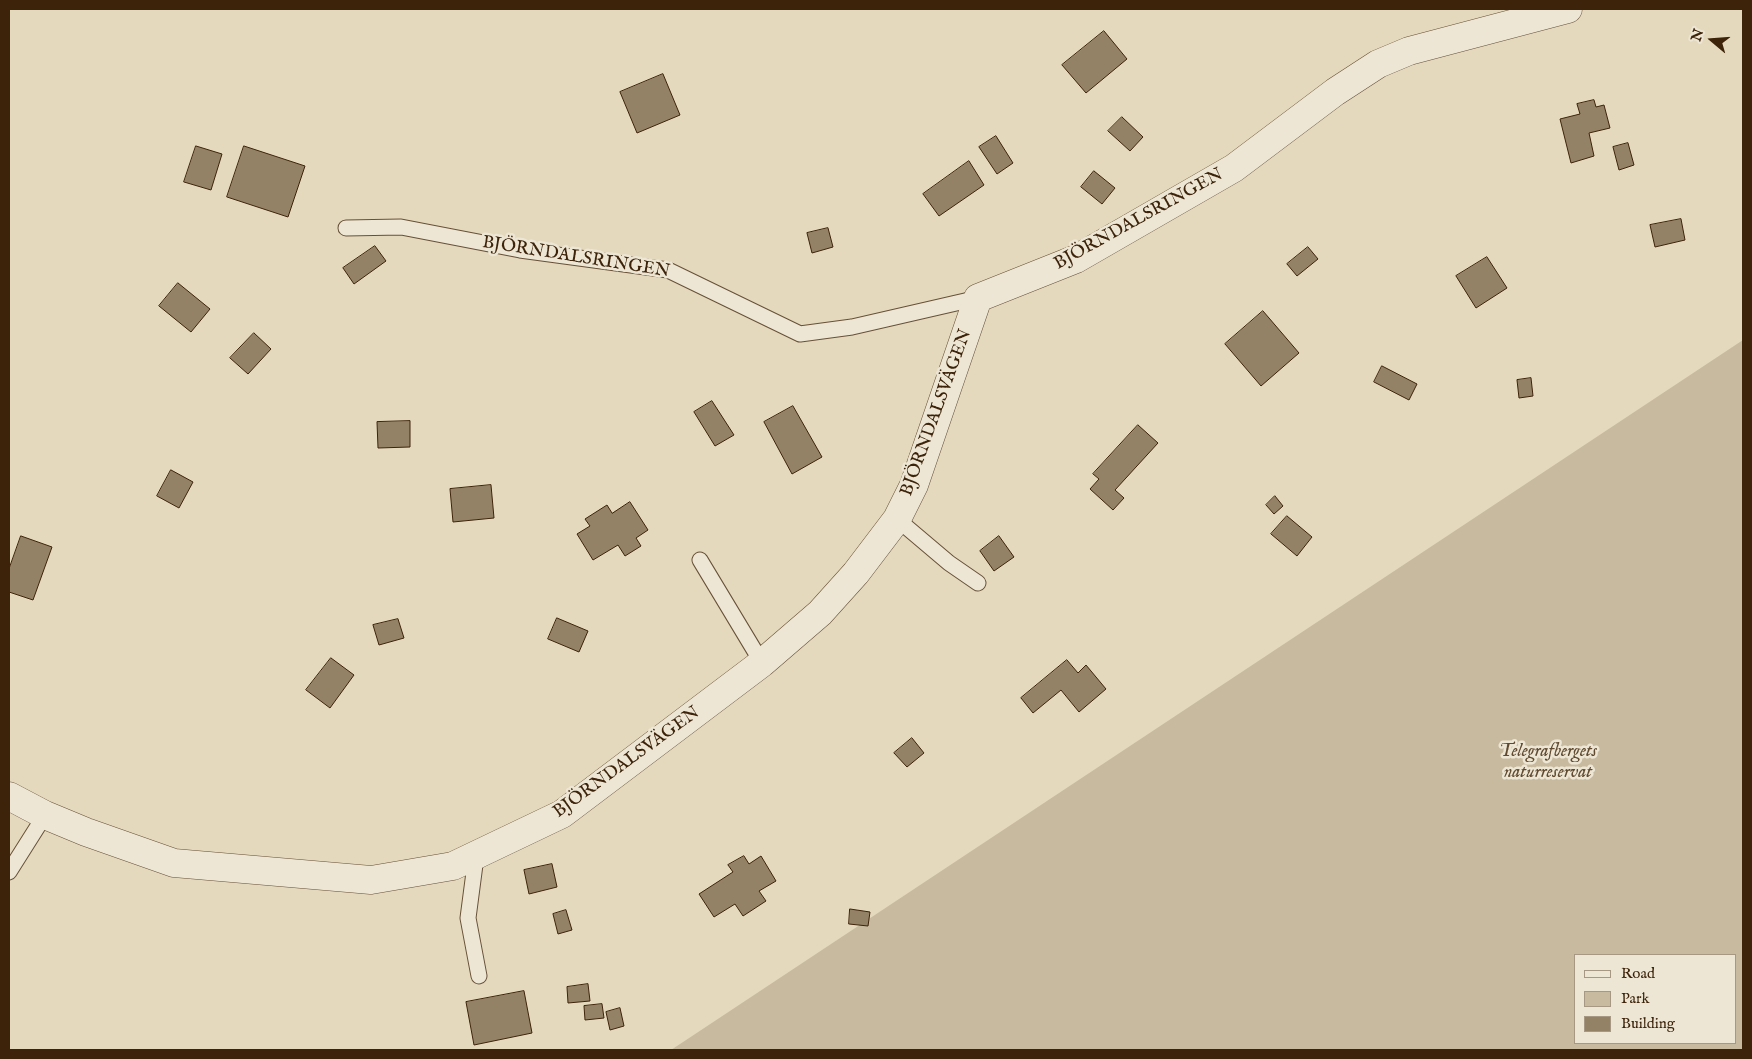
<!DOCTYPE html>
<meta charset="utf-8">
<style>
body{margin:0}
#map{position:relative;width:1752px;height:1059px;overflow:hidden;background:#e4d9bd;font-family:"IM FELL English",serif}
canvas{display:block}
.frame{position:absolute;inset:0;border:10px solid #3d230a;pointer-events:none}
.legend{position:absolute;left:1574px;top:954px;width:162px;height:90px;box-sizing:border-box;background:#ede6d4;border:1px solid #a79883;margin:0;padding:6px 9px;list-style:none;font-size:15px;color:#3d230a}
.legend li{display:flex;align-items:center;gap:10px;height:25px}
.legend b{width:25px;border:1px solid #a79883}
.north{position:absolute;left:1687px;top:15px;width:50px;height:50px;-webkit-text-stroke:4px #ede6d4;paint-order:stroke;rotate:288deg;font-size:14px;font-weight:700;line-height:20px;text-align:center;color:#3d230a}
.north::after{content:'';display:block;margin:auto;width:18px;height:22px;background:#3d230a;clip-path:polygon(50% 0,100% 100%,50% 72%,0 100%)}
</style>
<div id="map">
<canvas width="1752" height="1059"></canvas>
<div class="frame"></div>
<ul class="legend">
<li><b style="height:6px;background:#ede6d4"></b>Road</li>
<li><b style="height:14px;background:#c8ba9f"></b>Park</li>
<li><b style="height:14px;background:#948267"></b>Building</li>
</ul>
<div class="north">N</div>
</div>
<script>
const g = document.querySelector('canvas').getContext('2d');
g.lineJoin = 'round';
function fill(path, color) { g.fillStyle = color; g.fill(path, 'evenodd'); }
function trace(path, color, width, dash) { g.strokeStyle = color; g.lineWidth = width; g.lineCap = dash ? 'butt' : 'round'; g.setLineDash(dash || []); g.stroke(path); }
function label(font, color, halo, rows, align = 'center') {
  g.font = font + ' "IM FELL English",serif'; g.lineWidth = 5; g.setLineDash([]); g.textBaseline = 'middle'; g.strokeStyle = halo; g.fillStyle = color; for (const [text, x, y, turn = 0] of rows) {
    g.save(); g.translate(x, y); g.rotate((+turn || 0) * Math.PI / 180); g.textAlign = isNaN(turn) ? turn : align; if (halo) g.strokeText(text, 0, 0); g.fillText(text, 0, 0); g.restore();
  }
}
fill(new Path2D(`
 M1743 340V1050H671ZM1576 955H1736V1043H1576Z`), '#c8ba9f');
const building = new Path2D(`
 M1104 31 1127 59 1086 93 1062 65Z
 M663 74 680 115 637 133 620 92Z
 M1594 100 1596 107 1604 105 1610 128 1589 133 1594 156 1571 163 1560 119 1580 114 1577 104Z
 M1122 117 1143 137 1130 151 1108 131Z
 M996 136 1013 163 997 174 979 147Z
 M1628 143 1634 165 1619 170 1613 147Z
 M196 146 222 154 211 190 184 182Z
 M244 146 305 166 288 217 227 197Z
 M969 161 984 185 939 216 923 194Z
 M1094 171 1115 188 1102 204 1081 187Z
 M1681 219 1685 240 1655 247 1650 225Z
 M828 228 833 247 812 253 807 233Z
 M375 246 386 261 354 284 343 268Z
 M1308 247 1318 259 1297 276 1287 264Z
 M1487 257 1507 288 1476 308 1456 276Z
 M178 283 210 309 191 332 159 306Z
 M1263 311 1299 353 1261 386 1225 344Z
 M254 333 271 349 248 374 230 358Z
 M1382 366 1417 384 1409 400 1374 382Z
 M1531 378 1533 396 1519 398 1517 380Z
 M712 401 734 435 715 446 694 412Z
 M793 406 822 457 792 474 764 422Z
 M410 421V447L378 448 377 422Z
 M1138 425 1158 443 1115 490 1124 498 1113 510 1090 489 1099 479 1093 474Z
 M171 470 193 482 179 508 157 496Z
 M491 485 494 518 453 522 450 489Z
 M1275 496 1283 506 1274 514 1266 505Z
 M630 502 648 530 636 538 641 546 625 556 618 545 593 560 577 534 590 526 585 519 607 505 612 513Z
 M1287 516 1312 537 1297 556 1271 534Z
 M21 536 52 547 33 600 9 592V569Z
 M999 536 1014 557 994 571 980 551Z
 M557 618 588 631 579 652 548 639Z
 M398 619 404 638 379 645 373 625Z
 M331 658 354 675 330 708 306 690Z
 M1067 660 1078 673 1086 665 1106 689 1079 712 1061 690 1033 713 1021 698Z
 M912 738 924 753 907 767 894 753Z
 M744 856 749 864 761 856 776 881 759 891 766 901 743 916 735 904 714 917 699 894 733 872 728 865Z
 M552 864 557 887 529 894 524 870Z
 M850 909 870 912 868 926 849 924Z
 M566 910 572 930 558 934 553 914Z
 M588 984 590 1001 568 1003 567 987Z
 M524 991 532 1033 474 1045 466 1002Z
 M602 1004 604 1018 585 1020 584 1006Z
 M620 1008 624 1026 610 1030 606 1012Z`);
fill(building, '#948267');
trace(building, '#3d230a', 1);
const service = new Path2D(`
 M346 228 401 227 520 250 668 270 800 334 852 327 978 298
 M897 519 949 563 978 583
 M700 560 762 663
 M476 857 468 918 479 976
 M9 872 45 815`);
const minor = new Path2D(`
 M9 796 45 815 86 832 174 863 371 880 453 866 562 814 762 663 820 613 856 573 897 519 914 485 978 298 1076 259 1234 168 1335 92 1378 64 1409 51 1568 9`);
trace(service, '#675037', 17);
trace(minor, '#675037', 29);
trace(service, '#ede6d4', 15);
trace(minor, '#ede6d4', 28);
label('18px', '#3d230a', '#ede6d4', [
 ["BJÖRNDALSRINGEN",1139,220,-29],
 ["BJÖRNDALSRINGEN",576,258,9],
 ["BJÖRNDALSVÄGEN",937,413,-70],
 ["BJÖRNDALSVÄGEN",627,763,-36]
]);
label('italic 18px', '#60492f', '#ede6d4', [
 ["Telegrafbergets",1548,752],
 ["naturreservat",1548,773]
]);
</script>
